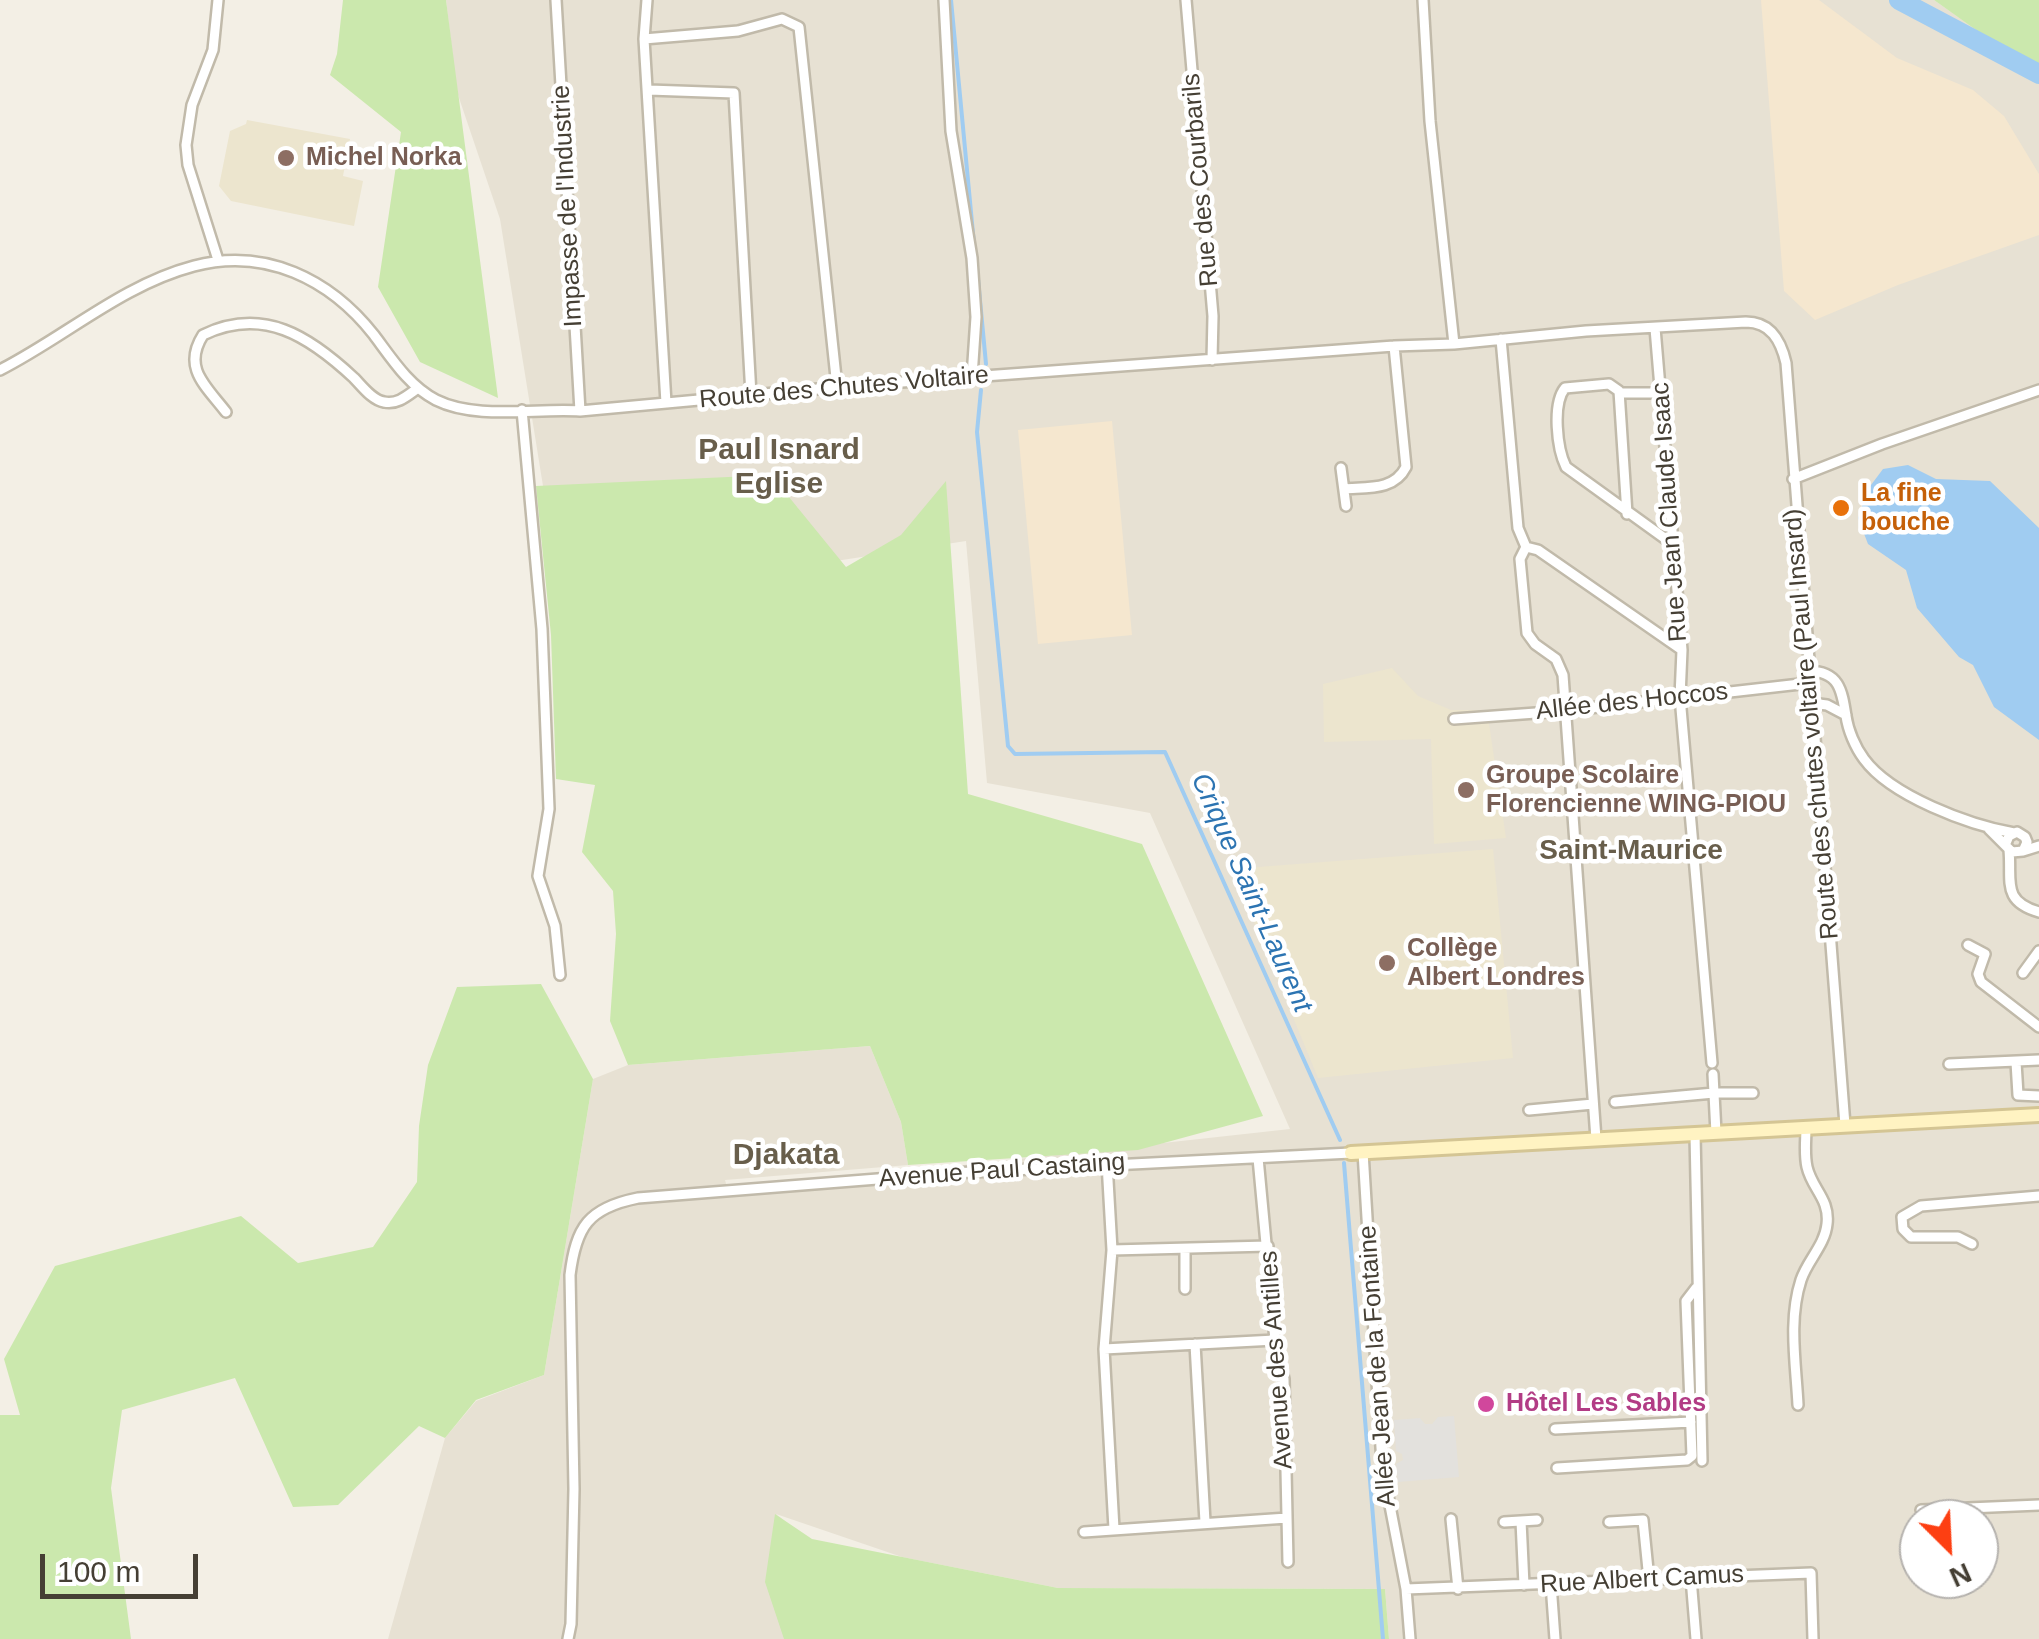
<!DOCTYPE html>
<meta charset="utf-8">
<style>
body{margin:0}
#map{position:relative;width:2039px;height:1639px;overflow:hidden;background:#f3efe5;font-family:Helvetica,sans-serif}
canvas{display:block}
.north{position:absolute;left:1899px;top:1499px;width:100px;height:100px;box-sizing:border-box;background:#fff;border:2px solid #b5b2ae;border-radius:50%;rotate:156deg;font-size:28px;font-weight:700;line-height:40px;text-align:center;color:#453f34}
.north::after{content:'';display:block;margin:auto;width:35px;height:45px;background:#fd3f12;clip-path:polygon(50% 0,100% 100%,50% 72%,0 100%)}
.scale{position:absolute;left:40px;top:1554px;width:158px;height:45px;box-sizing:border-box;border:5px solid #453f34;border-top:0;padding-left:12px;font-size:30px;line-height:35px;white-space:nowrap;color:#453f34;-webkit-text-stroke:8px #fff;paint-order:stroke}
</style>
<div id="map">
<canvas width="2039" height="1639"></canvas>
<div class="north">N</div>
<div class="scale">100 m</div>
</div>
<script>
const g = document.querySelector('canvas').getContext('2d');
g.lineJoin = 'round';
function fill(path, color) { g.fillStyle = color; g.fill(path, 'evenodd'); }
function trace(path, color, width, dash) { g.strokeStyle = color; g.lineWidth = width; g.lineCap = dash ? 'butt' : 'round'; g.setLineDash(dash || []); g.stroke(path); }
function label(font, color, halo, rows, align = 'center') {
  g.font = font + ' Helvetica,sans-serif'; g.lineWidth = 9; g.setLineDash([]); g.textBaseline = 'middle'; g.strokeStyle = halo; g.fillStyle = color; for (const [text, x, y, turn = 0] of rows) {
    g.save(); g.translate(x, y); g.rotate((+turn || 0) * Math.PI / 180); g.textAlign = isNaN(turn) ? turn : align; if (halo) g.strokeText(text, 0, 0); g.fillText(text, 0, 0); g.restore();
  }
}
fill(new Path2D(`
 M446 0H1934L2036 72 2039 78V1639H1389L1385 1589 1058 1588 902 1557 776 1514 932 1639H388L445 1438 476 1401 544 1375 593 1079 628 1065 870 1046 901 1122 908 1165 725 1180 728 1191 1290 1129 1150 813 987 783 966 541 816 564 797 507 553 548 500 219 457 92ZM1919 1519H1979V1579H1919Z`), '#e7e1d3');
fill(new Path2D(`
 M1761 0H1819L1897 58 1973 90 2004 116 2039 174V235L1898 285 1815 320 1784 291Z
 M1112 421 1132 635 1038 644 1018 430Z`), '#f5e7cf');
fill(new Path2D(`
 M247 120 350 139 343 176 363 181 354 226 231 201 219 186 230 131 246 124Z
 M1392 668 1418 696 1451 710H1487L1506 838 1434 844 1431 739 1324 742 1323 684Z
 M1493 849 1513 1058 1318 1078 1232 869Z`), '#ece5ce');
fill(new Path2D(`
 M343 0H446L498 398 420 362 378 287 401 132 330 75 337 54Z
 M1934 0H2039V78L2035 72Z
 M771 475 846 567 901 535 946 481 968 794 1142 844 1263 1116 1138 1150 908 1165 901 1122 870 1046 628 1065 610 1021 616 934 613 891 582 852 595 785 556 779 551 635 536 486Z
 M541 984 593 1079 544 1375 476 1400 445 1438 419 1426 338 1505 293 1507 235 1378 122 1410 111 1488 131 1639H0V1415H20L4 1359 55 1266 241 1216 298 1263 373 1247 417 1182 419 1126 428 1065 457 987Z
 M775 1514 812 1539 1058 1588 1385 1589 1389 1639H784L765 1582Z`), '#cbe8ad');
fill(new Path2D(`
 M1454 1416 1459 1477 1398 1482 1396 1464 1403 1460 1402 1454 1396 1451 1394 1420 1420 1418 1425 1424H1432L1438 1417Z`), '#e3e1dd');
fill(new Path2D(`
 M1908 465 1936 479 1990 481 2039 528V740L1994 707 1973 665 1959 657 1917 608 1906 570 1868 544 1858 518 1868 489 1883 469Z`), '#a0ccf1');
trace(new Path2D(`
 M951 0 974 244
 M976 258 986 364
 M981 390 977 432 1008 746 1015 754 1165 752 1340 1140
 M1344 1163 1383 1639`), '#a0ccf1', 4);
trace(new Path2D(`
 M1899 0 2039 74`), '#a0ccf1', 20);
const street = new Path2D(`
 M556 0 580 411
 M647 0 644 39 738 31 782 19 799 27 837 387
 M944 0 951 131 972 258 976 317 972 377
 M1186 0 1213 316 1212 360
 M1423 0 1430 121 1454 344
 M644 39 666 403
 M649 90 734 93 751 395
 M218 260 188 165 186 145 192 105 213 50 218 0
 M1655 328 1682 650 1680 697 1712 1063
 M1501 339 1518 528 1526 547
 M0 370C65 337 122 285 194 266 265 247 330 279 374 335 392 359 409 386 436 400 476 420 535 408 580 411L861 385 1394 346 1454 344 1586 331 1746 322C1771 322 1781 341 1786 363L1845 1125
 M1619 393H1661
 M522 410 542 629 549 809 538 876 555 926 560 975
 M226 412C206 386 182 368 203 335 263 306 309 336 354 378 362 386 372 400 384 402 397 405 407 396 418 388
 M1341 468 1346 506
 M1793 479 1882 444 2039 390
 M1344 489C1367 487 1394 491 1406 467L1394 346
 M1627 514 1619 391 1609 384 1565 388C1552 404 1557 449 1566 467L1674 545
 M1526 547 1520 559 1527 633 1535 644 1556 659 1563 675 1596 1139
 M1526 547 1538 550 1682 650
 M1808 671C1839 671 1842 690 1846 716 1848 730 1855 747 1864 759 1891 796 1969 825 2014 833
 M1811 703 1827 705 1846 715
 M1454 719 1563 711 1809 683
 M1989 829 2012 852 2023 851 2027 842 2025 837 2017 832 2009 836 2006 843
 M2009 850C2012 881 2001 901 2039 912
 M2023 851 2039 846
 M1968 945 1985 954 1978 974 1981 982 2039 1027
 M2023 973 2039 951
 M2016 1062 2018 1095 2039 1096
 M1949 1064 2039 1060
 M1713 1074 1716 1133
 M1615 1102 1714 1093H1753
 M1529 1110 1593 1104
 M1695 1134 1702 1461
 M1363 1152 1382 1464 1406 1589 1410 1639
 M1258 1158 1275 1340 1284 1379 1288 1562
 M1107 1163 1112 1250 1104 1349 1114 1529
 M1972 1244 1958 1237H1911L1903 1229 1902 1217 1921 1206 2039 1196
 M1112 1250 1268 1246
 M1185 1250V1289
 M1195 1344 1205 1522
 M1104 1349 1275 1340
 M1798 1405C1796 1364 1788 1320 1801 1280 1807 1261 1825 1245 1827 1224 1830 1199 1812 1189 1807 1167 1804 1154 1806 1140 1806 1127
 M1555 1429 1691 1422
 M1557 1468 1687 1460 1692 1456 1686 1301 1696 1288
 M1921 1510 2039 1505
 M1451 1519 1458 1589
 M1521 1521 1524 1585
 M1504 1522 1537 1520
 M1609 1522 1643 1520 1649 1580
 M1084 1532 1287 1518
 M1691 1578 1696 1639
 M1551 1584 1555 1639
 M1406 1589 1811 1573 1813 1639
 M568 1639 571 1624 574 1489 570 1275C576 1227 588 1208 638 1198L953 1173 1351 1153`);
const secondary = new Path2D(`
 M1351 1153 2039 1115`);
trace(street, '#c1baaa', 14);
trace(secondary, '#d4c594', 18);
trace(street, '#fff', 9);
trace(secondary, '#fff3c2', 12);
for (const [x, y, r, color] of [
 [286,158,10,"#8d6e63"],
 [1841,508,10,"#e8710a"],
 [1466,790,10,"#8d6e63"],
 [1387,963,10,"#8d6e63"],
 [1486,1404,10,"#d1479c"]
]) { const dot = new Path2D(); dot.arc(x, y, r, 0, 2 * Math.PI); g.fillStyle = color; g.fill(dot); trace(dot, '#fff', 4); }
label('bold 25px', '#785e54', '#fff', [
 ["Michel Norka",306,158],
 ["Groupe Scolaire",1486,776],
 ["Florencienne WING-PIOU",1486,805],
 ["Collège",1407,949],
 ["Albert Londres",1407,978]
], 'left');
label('25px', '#453f34', '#fff', [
 ["Rue des Courbarils",1201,180,-95],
 ["Impasse de l'Industrie",568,206,-93],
 ["Route des Chutes Voltaire",844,388,-5],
 ["Rue Jean Claude Isaac",1670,512,-94],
 ["Allée des Hoccos",1632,702,-6],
 ["Route des chutes voltaire (Paul Insard)",1812,724,-95],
 ["Avenue Paul Castaing",1002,1171,-4],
 ["Avenue des Antilles",1277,1360,-94],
 ["Allée Jean de la Fontaine",1378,1366,-94],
 ["Rue Albert Camus",1642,1580,-3]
]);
label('bold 25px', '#c56008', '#fff', [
 ["La fine",1861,494],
 ["bouche",1861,523]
], 'left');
label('bold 25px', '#b23c85', '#fff', [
 ["Hôtel Les Sables",1506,1404]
], 'left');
label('bold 28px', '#685e4b', '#fff', [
 ["Saint-Maurice",1631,851]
]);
label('italic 28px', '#2c74b2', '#fff', [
 ["Crique Saint-Laurent",1251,893,66]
]);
label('bold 30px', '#685e4b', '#fff', [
 ["Paul Isnard",779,451],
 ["Eglise",779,485],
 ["Djakata",786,1156]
]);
</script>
